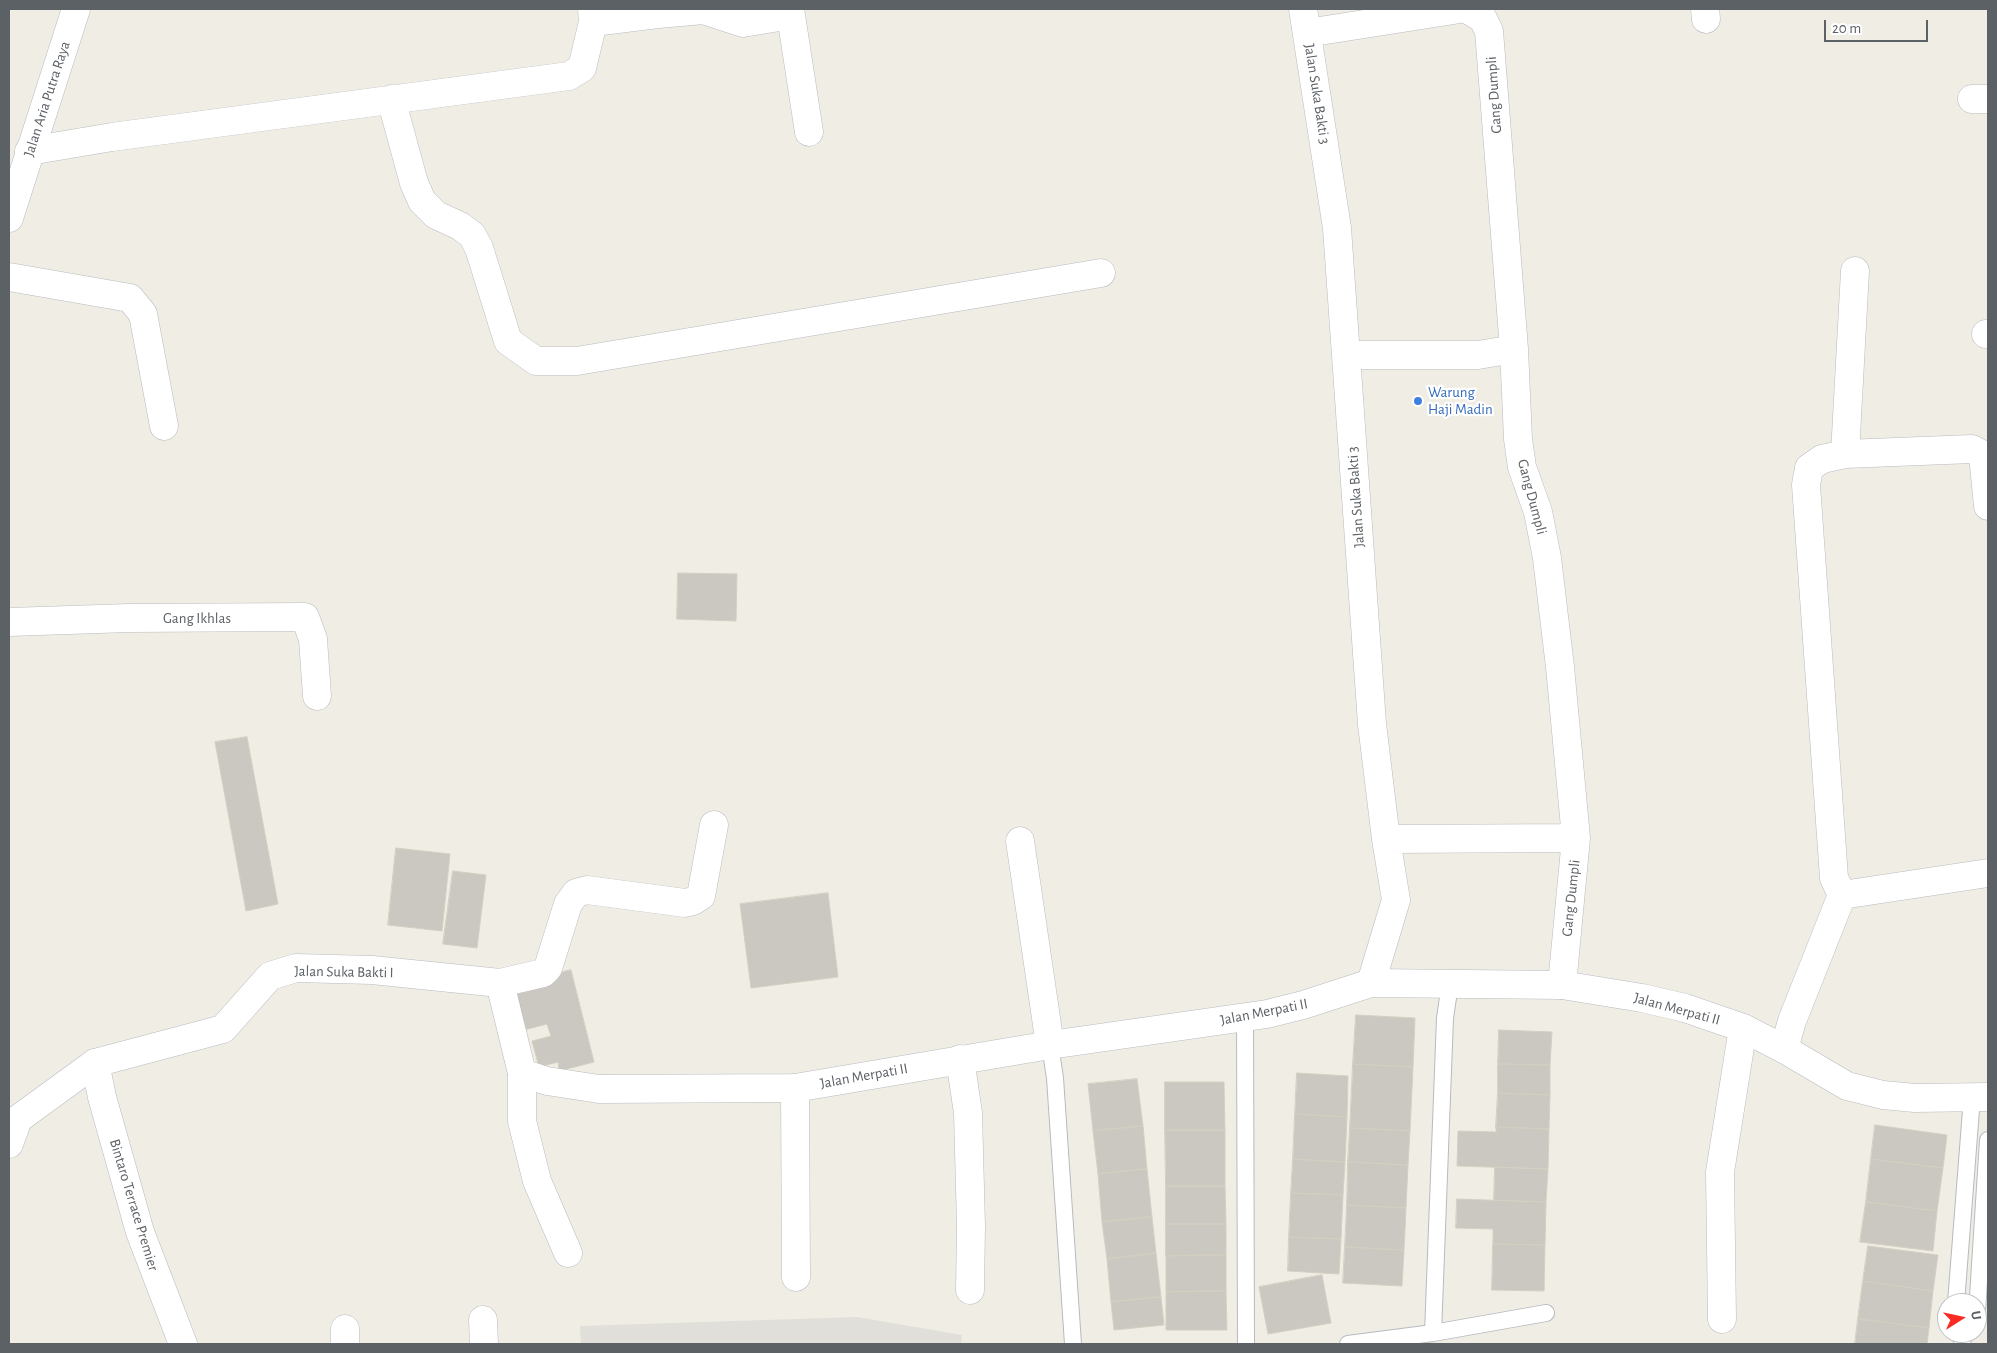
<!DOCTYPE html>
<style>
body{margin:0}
#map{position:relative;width:1997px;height:1353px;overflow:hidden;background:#f0ede4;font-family:"Alegreya Sans",sans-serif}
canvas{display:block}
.frame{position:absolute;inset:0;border:10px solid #5c6166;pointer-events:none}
.north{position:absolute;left:1937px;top:1293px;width:50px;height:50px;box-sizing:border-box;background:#fff;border:1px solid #bec0c2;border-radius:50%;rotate:80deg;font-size:14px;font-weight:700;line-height:20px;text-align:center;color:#5c6166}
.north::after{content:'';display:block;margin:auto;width:18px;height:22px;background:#f92b22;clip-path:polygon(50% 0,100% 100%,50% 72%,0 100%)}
.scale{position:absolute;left:1824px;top:20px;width:104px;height:22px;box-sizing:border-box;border:2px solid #5c6166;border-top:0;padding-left:6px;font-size:15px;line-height:18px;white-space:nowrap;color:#5c6166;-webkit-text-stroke:4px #fff;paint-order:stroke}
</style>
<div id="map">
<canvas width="1997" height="1353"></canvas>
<div class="frame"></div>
<div class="north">U</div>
<div class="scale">20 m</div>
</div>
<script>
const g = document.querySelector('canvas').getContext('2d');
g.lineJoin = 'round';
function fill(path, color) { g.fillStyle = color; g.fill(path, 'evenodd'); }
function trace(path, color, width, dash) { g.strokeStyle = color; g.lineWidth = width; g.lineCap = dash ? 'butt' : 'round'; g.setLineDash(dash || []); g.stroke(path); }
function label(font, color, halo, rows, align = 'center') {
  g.font = font + ' "Alegreya Sans",sans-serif'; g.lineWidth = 4.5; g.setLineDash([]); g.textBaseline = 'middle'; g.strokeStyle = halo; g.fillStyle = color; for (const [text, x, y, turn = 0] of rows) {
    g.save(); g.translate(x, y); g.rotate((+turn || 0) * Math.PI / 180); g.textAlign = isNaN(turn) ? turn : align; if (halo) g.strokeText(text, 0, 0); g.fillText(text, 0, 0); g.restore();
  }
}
fill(new Path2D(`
 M857 1317 962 1335 961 1344H581L580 1326Z`), '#e1dfd9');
const building = new Path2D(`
 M678 573 737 574 736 621 677 619Z
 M247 737 278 904 246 911 215 742Z
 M396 848 450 854 442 931 388 925Z
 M453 871 486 875 477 948 443 944Z
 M828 893 838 977 751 988 740 904Z
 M571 970 594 1062 559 1071 558 1062 539 1067 532 1041 551 1036 547 1024 524 1030 513 985Z
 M1356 1015 1415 1018 1413 1067 1353 1064Z
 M1499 1030 1552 1032 1550 1065 1498 1064Z
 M1353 1064 1413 1067 1410 1131 1350 1128Z
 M1498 1064 1550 1065V1095L1498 1093Z
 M1297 1073 1348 1076 1347 1117 1295 1114Z
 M1137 1079 1143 1126 1093 1131 1088 1084Z
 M1165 1082H1224L1225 1130H1165Z
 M1498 1093 1550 1095 1549 1129 1496 1127Z
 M1295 1114 1347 1117 1345 1162 1293 1159Z
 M1875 1125 1947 1135 1943 1168 1871 1159Z
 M1143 1126 1147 1169 1098 1174 1093 1131Z
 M1496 1127 1549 1129 1548 1169 1457 1166 1458 1131 1496 1132Z
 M1350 1128 1410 1131 1408 1165 1348 1162Z
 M1165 1130H1225V1186H1166Z
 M1293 1159 1345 1162 1343 1195 1291 1193Z
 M1871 1159 1943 1168 1937 1211 1866 1202Z
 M1348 1162 1408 1165 1406 1208 1347 1205Z
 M1495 1167 1548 1169 1546 1202 1494 1200Z
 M1147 1169 1152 1217 1102 1222 1098 1174Z
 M1166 1186H1225L1226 1224H1166Z
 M1291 1193 1343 1195 1341 1239 1289 1237Z
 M1457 1199 1546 1202 1545 1245 1493 1244V1229L1456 1228Z
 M1866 1202 1937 1211 1933 1251 1860 1242Z
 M1347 1205 1406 1208 1404 1250 1345 1247Z
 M1152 1217 1156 1253 1107 1259 1102 1222Z
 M1166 1224H1226V1255L1166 1256Z
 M1289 1237 1341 1239 1339 1274 1288 1271Z
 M1493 1244 1545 1245 1544 1291 1492 1290Z
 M1868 1246 1938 1255 1933 1291 1863 1281Z
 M1345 1247 1404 1250 1402 1286 1343 1283Z
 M1156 1253 1161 1297 1111 1302 1107 1259Z
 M1226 1255V1291L1166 1292V1256Z
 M1322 1275 1331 1323 1268 1334 1259 1287Z
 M1863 1281 1933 1291 1929 1328 1858 1319Z
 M1226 1291 1227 1330H1166V1292Z
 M1161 1297 1164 1325 1114 1330 1111 1302Z
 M1858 1319 1929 1328 1927 1344H1855Z`);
fill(building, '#cbc8c1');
trace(building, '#d5cfc2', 1);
const service = new Path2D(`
 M1245 1017 1246 1344
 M1050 1045 1055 1078 1073 1344
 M1956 1303 1972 1097
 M1977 1312 1988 1140
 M1433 1333 1445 1018 1450 984
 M1348 1344 1433 1333 1546 1313
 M1962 1344 1964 1333`);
const minor = new Path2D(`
 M790 9 809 132
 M1303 9 1337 228 1372 724 1386 839 1396 900 1371 983
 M1467 9 1483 19 1489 31 1514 349 1518 439 1522 467 1538 512 1547 558 1560 667 1576 838 1562 985
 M1705 9 1706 19
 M593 22 658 14 703 10 743 23 791 15
 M1307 33 1460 9
 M391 99 414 183 422 201 436 215 460 226 472 235 479 248 508 341 536 361H577L1101 273
 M1972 99H1988
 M29 151 112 137 569 76 582 68 593 22 592 9
 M9 277 130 298 143 314 164 426
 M1986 334H1988
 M1347 355H1478L1514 349
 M1845 454 1855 271
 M9 622 129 618 305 617 313 639 317 696
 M1386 839 1576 838
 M1020 841 1050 1045
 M1842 895 1988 873
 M500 983 543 973 548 968 568 904 576 893 587 890 685 903 693 901 701 896 714 825
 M1784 1049 1792 1021 1842 895 1834 878 1806 485 1809 468 1822 459 1845 454 1972 449 1983 455 1988 506
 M960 1059 968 1113 971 1226 970 1290
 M95 1063 102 1097 140 1232 183 1344
 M522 1073V1121L537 1181 568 1253
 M795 1088 796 1277
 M1722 1319 1720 1172 1743 1028
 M483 1320 484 1344
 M345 1329V1344`);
const tertiary = new Path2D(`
 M9 1144 18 1119 95 1063 223 1029 270 976 296 968 372 970 500 983 522 1073 547 1081 599 1089 795 1088 1050 1045 1267 1014 1303 1005 1371 983 1562 985 1642 998 1685 1008 1743 1028 1784 1049 1847 1086 1883 1095 1915 1098 1988 1097`);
const secondary = new Path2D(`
 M9 218 76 9`);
trace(service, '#b7bbbf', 18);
trace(minor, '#b7bbbf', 29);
trace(tertiary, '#b7bbbf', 29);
trace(secondary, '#b8bcc2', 29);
trace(service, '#fff', 16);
trace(minor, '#fff', 28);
trace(tertiary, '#fff', 28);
trace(secondary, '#fff', 28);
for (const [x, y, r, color] of [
 [1418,401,5,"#3f7fe0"]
]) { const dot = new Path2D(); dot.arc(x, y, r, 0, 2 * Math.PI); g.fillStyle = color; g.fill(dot); trace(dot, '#fff', 2); }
label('15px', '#5c6166', '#fff', [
 ["Jalan Suka Bakti 3",1317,94,81],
 ["Gang Dumpli",1494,95,-94],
 ["Jalan Aria Putra Raya",47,99,-72],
 ["Jalan Suka Bakti 3",1356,497,-94],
 ["Gang Dumpli",1532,497,75],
 ["Gang Ikhlas",197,618],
 ["Gang Dumpli",1571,898,-84],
 ["Jalan Suka Bakti I",344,972,1],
 ["Jalan Merpati II",1677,1009,15],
 ["Jalan Merpati II",1264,1012,-11],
 ["Jalan Merpati II",864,1076,-10],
 ["Bintaro Terrace Premier",134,1205,73]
]);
label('15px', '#366cbe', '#fff', [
 ["Warung",1428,392],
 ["Haji Madin",1428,409]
], 'left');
</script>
